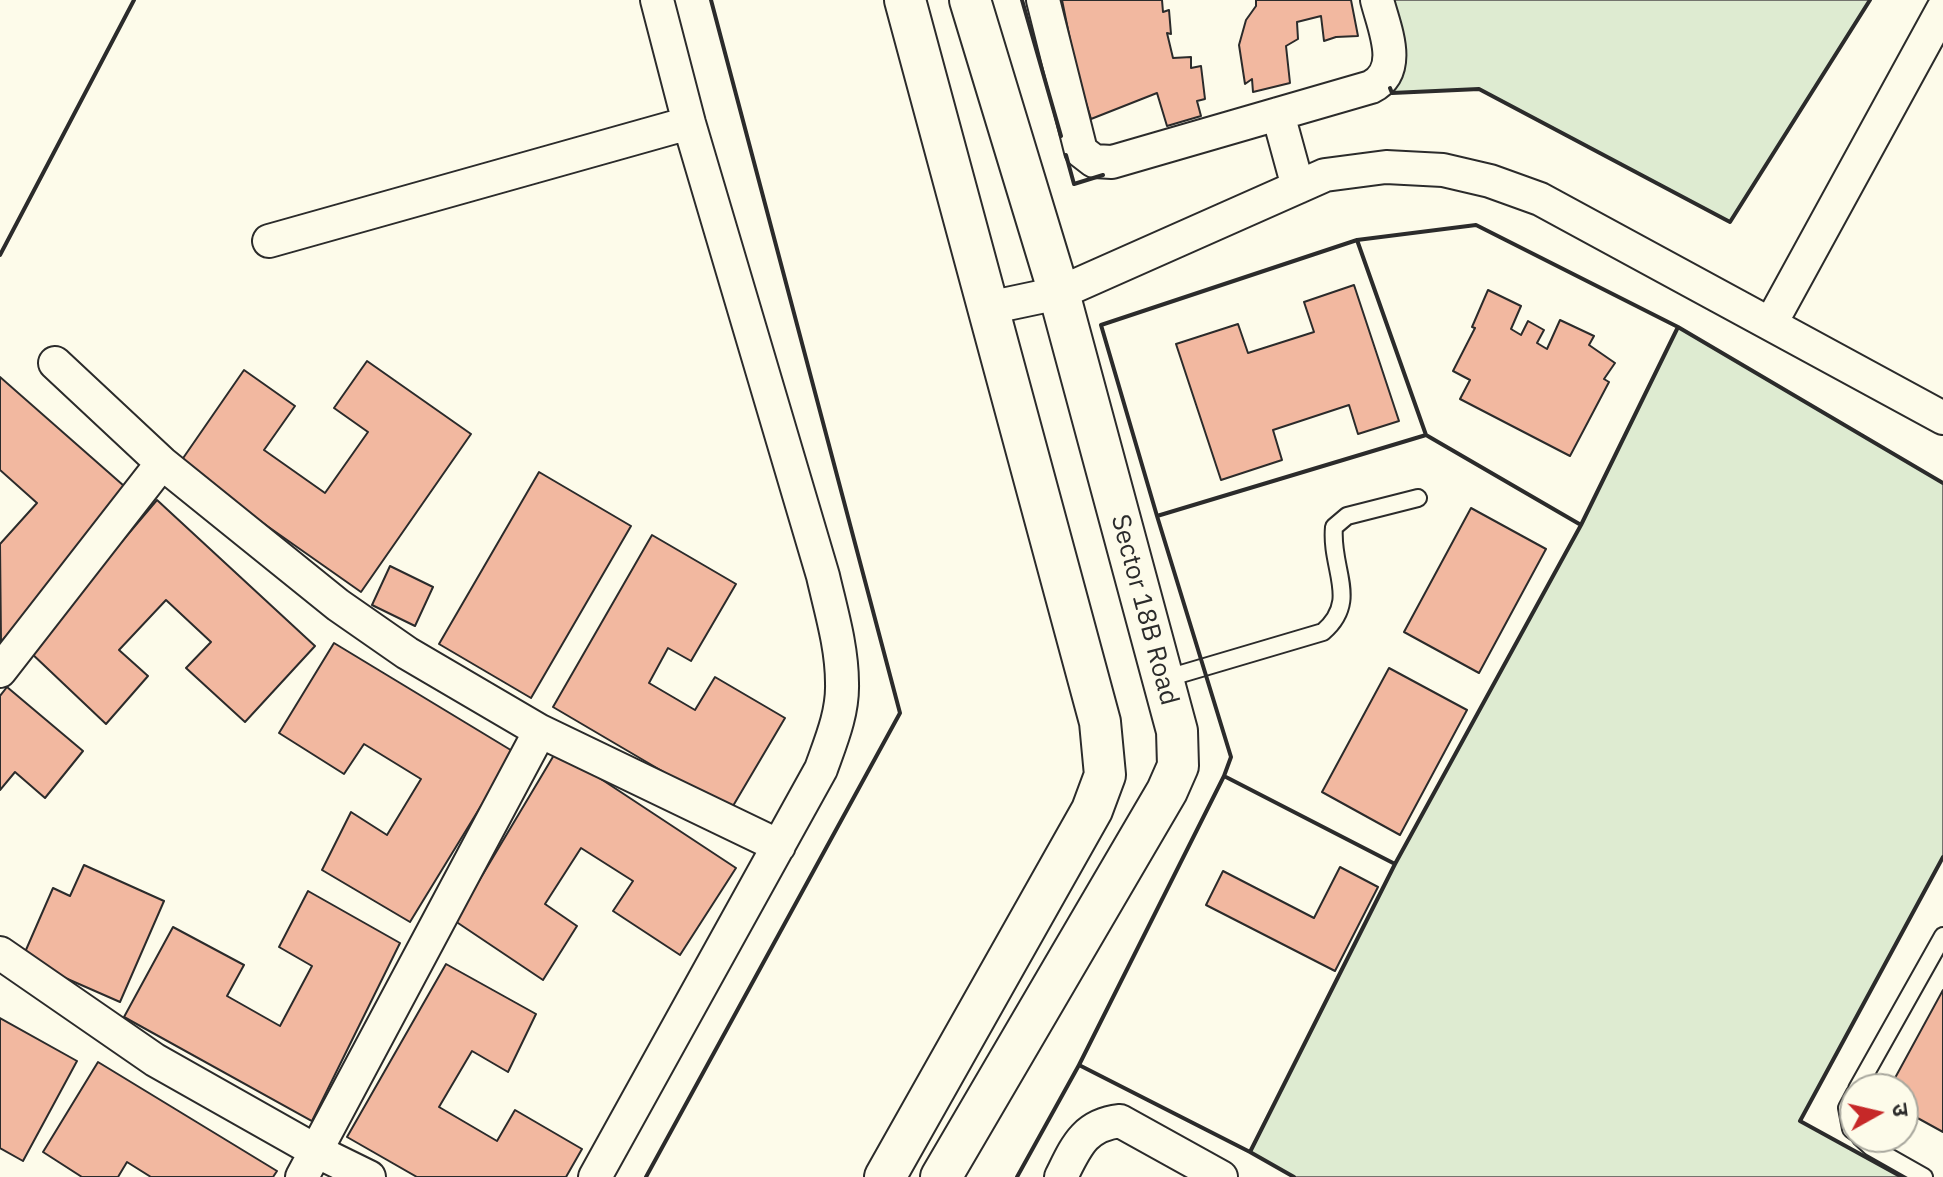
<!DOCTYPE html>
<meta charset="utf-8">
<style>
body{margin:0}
#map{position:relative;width:1943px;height:1177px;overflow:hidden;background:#fdfbea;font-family:"IBM Plex Sans","Noto Sans Devanagari",sans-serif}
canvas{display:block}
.north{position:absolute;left:1839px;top:1073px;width:80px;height:80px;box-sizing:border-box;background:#fdfbea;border:2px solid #a9a89e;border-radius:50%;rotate:82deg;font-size:22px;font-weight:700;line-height:32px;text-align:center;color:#2b2b2b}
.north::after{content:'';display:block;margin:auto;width:28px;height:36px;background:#c62828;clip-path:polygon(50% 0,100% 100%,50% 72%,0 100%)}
</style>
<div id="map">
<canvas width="1943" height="1177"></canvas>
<div class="north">उ</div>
</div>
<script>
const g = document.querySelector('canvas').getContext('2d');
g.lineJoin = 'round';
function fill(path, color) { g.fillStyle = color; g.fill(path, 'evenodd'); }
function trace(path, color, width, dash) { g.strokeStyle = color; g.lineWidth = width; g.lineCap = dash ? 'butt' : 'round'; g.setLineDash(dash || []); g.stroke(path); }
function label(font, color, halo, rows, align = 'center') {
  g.font = font + ' "IBM Plex Sans",sans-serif'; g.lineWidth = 6; g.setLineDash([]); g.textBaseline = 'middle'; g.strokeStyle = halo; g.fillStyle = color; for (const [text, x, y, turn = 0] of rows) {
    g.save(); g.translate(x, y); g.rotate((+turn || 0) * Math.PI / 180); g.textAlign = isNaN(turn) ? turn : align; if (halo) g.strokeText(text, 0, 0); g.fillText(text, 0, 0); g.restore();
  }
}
const green = new Path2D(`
 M1365 0H1870L1730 222 1479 89 1392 93Z
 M1678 327 1943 483V857L1800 1121 1902 1177H1294L1250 1152 1395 864 1581 525Z`);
fill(green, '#deebd1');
trace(green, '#74746e', 2);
const building = new Path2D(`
 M1062 0H1162L1163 12 1169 10 1171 34 1167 33 1173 58 1191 57V68L1201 66 1205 99 1197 101 1201 116 1167 126 1157 93 1091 119 1077 74Z
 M1256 0H1351L1358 36 1336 37 1324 41 1321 16 1297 22 1298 39 1286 46 1290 83 1253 92 1252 79 1245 84 1239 45 1246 20 1256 6Z
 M1354 285 1399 421 1358 434 1349 405 1273 430 1282 460 1221 480 1176 344 1238 324 1248 353 1314 332 1304 302Z
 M1488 290 1521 306 1511 329 1521 335 1528 321 1544 330 1537 343 1547 349 1560 320 1594 336 1589 345 1615 363 1604 379 1609 382 1570 456 1460 399 1470 380 1453 371 1475 328 1472 327Z
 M367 361 471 434 361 592 179 464 244 370 295 406 264 450 325 493 368 432 334 408Z
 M0 377 132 493 1 642 0 544 37 503 0 470Z
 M539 472 631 526 531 698 439 644Z
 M157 500 315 646 245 722 186 668 211 642 166 600 119 650 148 676 106 724 29 651Z
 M1471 508 1546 549 1479 673 1404 632Z
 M652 535 736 584 691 661 668 648 649 683 695 710 715 677 785 718 730 811 553 707Z
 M390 566 433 587 415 626 372 605Z
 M334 643 514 752 410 922 322 870 351 812 387 835 421 779 364 744 344 774 279 733Z
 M1389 668 1467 710 1400 835 1322 792Z
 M7 687 83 751 45 798 15 772 0 790V696Z
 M557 750 736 868 680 955 613 911 633 881 581 848 545 904 577 926 543 980 455 921Z
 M84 865 164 901 120 1002 22 959 53 888 70 896Z
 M1340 867 1378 887 1335 971 1206 905 1223 871 1314 918Z
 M308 891 400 943 312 1121 124 1017 173 927 244 965 227 996 280 1026 312 966 279 947Z
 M446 964 536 1014 508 1072 472 1051 439 1107 497 1141 515 1110 582 1149 566 1177H417L347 1137Z
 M1943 990V1132L1903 1110V1089H1889Z
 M0 1018 77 1061 23 1161 0 1148Z
 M98 1062 277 1171 273 1177H151L127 1162 118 1177H82L43 1152Z`);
fill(building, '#f2b8a0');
trace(building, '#2b2b2b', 2);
const service = new Path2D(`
 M1164 679 1323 632C1360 600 1330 570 1334 527L1347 516 1418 498
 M1857 1089 1943 936
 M1855 1093 1847 1108 1851 1129 1855 1132
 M1860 1137 1871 1147 1924 1177`);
const minor = new Path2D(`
 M1043 0 1081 151 1094 161 1112 162 1371 87C1404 70 1384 28 1377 0
 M1278 114 1298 187
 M269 241 689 123
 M988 308 1059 293 1325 175 1386 167 1443 170 1490 181 1540 199 1943 418
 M1771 323 1943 9
 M55 363 162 463 338 605 407 653 540 731 779 846
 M0 671 162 463
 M0 953 155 1060 316 1151 369 1177
 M302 1177 540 731
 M595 1177 821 769C831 741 843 713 842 683 842 647 831 611 823 576L689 123 657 0
 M1061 1177C1076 1147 1084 1125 1120 1121L1221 1177`);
const tertiary = new Path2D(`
 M885 1177 1092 810 1105 775 1100 722 905 0
 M941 1177 1167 791 1178 766 1177 731 1059 293 970 0`);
trace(service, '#2b2b2b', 20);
trace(minor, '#2b2b2b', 36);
trace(tertiary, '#2b2b2b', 44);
trace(service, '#fdfbea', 16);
trace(minor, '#fdfbea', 32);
trace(tertiary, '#fdfbea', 40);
trace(new Path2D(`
 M1022 0 1061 136
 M1390 88 1392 93 1479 89 1730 222 1870 0
 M1066 155 1074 184 1103 175
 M1476 225 1678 327 1581 525 1426 435 1357 240Z
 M1357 240 1426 435 1157 516 1101 325Z
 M0 255 134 0
 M1426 435 1581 525 1395 864 1224 776 1231 757 1157 516Z
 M1581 525 1678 327 1943 483
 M1224 776 1395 864 1250 1152 1079 1065Z
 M646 1177 900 713 711 0
 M1017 1177 1079 1065
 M1294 1177 1250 1152 1396 862
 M1902 1177 1800 1121 1943 857`), '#2b2b2b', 4);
label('26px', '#2b2b2b', '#fdfbea', [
 ["Sector 18B Road",1144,610,75]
]);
</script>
